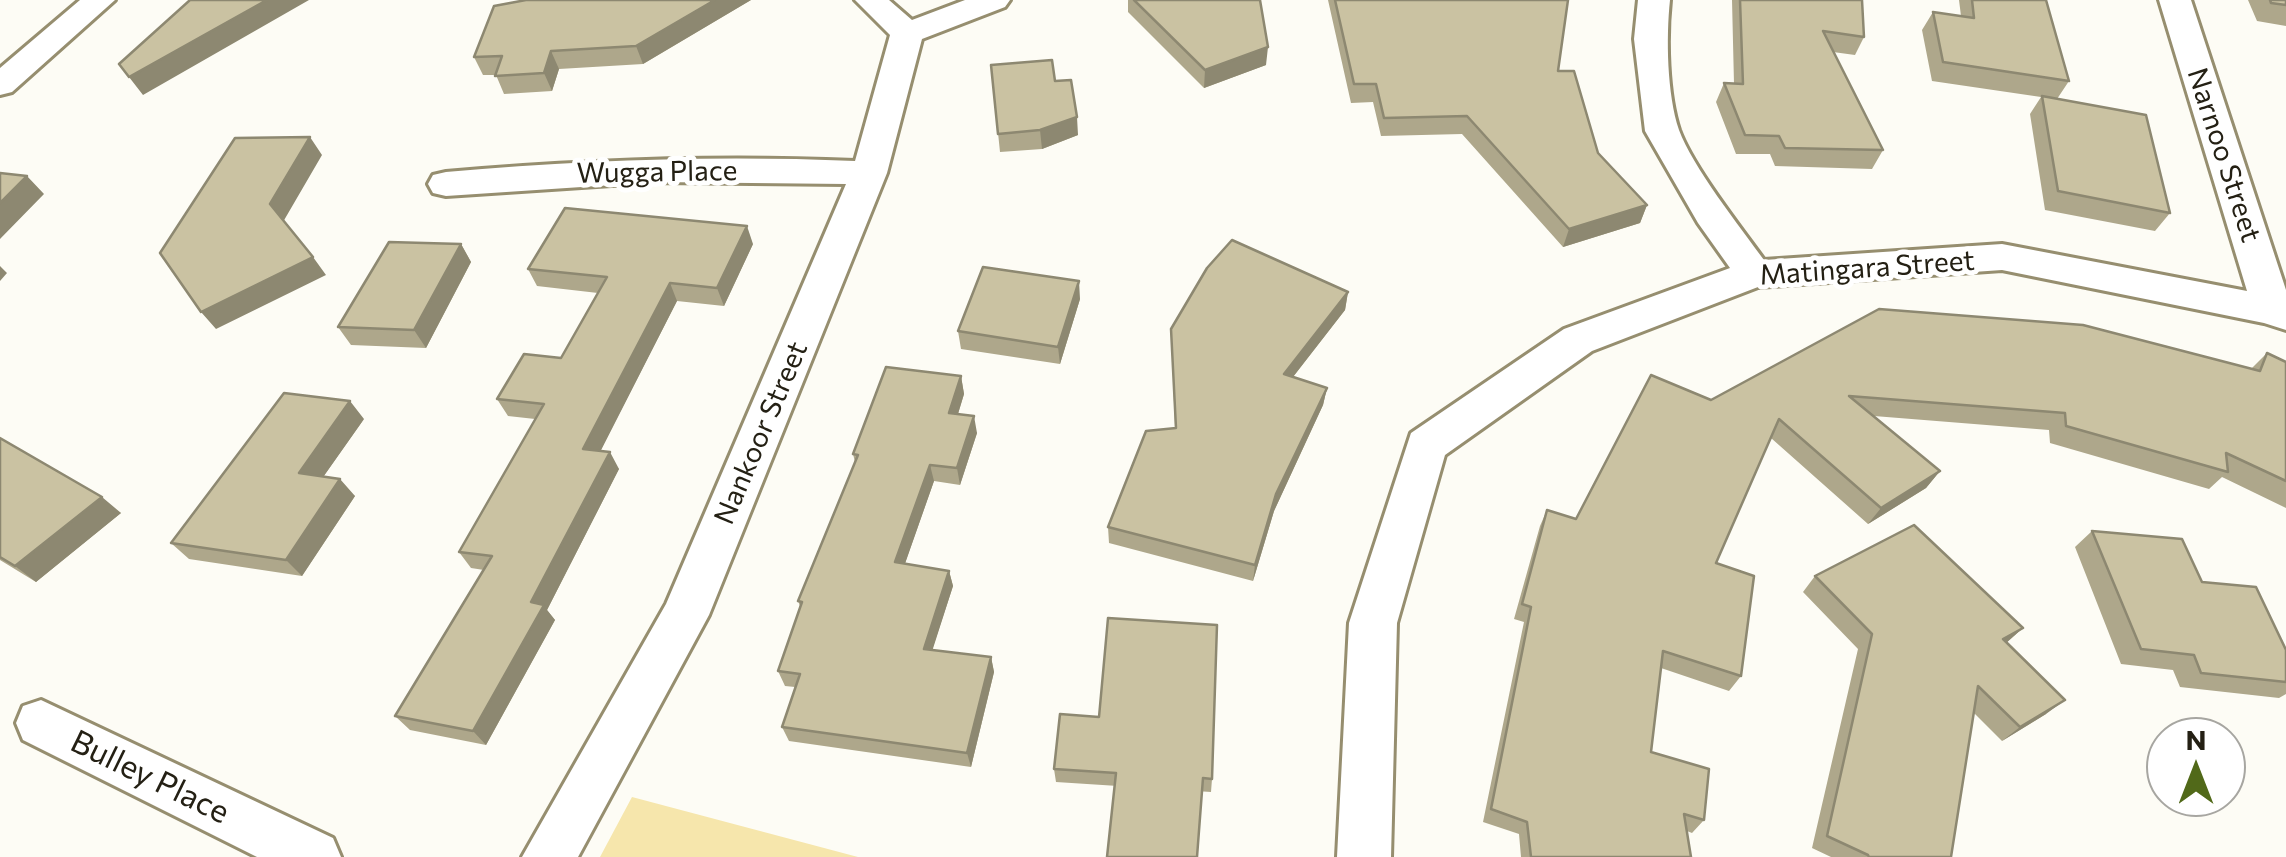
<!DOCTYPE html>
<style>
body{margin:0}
#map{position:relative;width:2286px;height:857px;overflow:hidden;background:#fdfcf5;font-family:Commissioner,sans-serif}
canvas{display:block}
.north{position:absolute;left:2146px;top:717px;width:100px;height:100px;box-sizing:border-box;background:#fff;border:2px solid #a7a6a1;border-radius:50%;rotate:0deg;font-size:28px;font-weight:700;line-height:40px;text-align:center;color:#242014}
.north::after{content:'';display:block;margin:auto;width:35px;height:45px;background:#516919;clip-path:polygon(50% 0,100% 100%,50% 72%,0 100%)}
</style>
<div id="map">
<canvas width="2286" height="857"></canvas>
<div class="north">N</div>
</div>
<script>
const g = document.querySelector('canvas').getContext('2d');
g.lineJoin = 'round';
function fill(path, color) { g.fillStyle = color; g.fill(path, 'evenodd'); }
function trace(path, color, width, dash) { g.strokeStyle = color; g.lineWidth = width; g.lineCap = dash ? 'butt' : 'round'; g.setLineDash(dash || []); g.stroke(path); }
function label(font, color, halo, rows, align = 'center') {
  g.font = font + ' Commissioner,sans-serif'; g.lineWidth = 10; g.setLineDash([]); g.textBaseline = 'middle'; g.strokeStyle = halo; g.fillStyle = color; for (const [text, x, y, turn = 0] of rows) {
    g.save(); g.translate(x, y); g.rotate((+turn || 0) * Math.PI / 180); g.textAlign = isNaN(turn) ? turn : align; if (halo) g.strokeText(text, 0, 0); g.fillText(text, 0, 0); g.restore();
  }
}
fill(new Path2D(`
 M632 797 858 857H600Z`), '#f6e6ac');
const minor = new Path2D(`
 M80 0H115L12 92 0 95V68Z
 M855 0H889L912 20 965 0H1010L1005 7 922 39 887 173 709 615 578 857H522L666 604 846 184 657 182 446 196 433 193 428 184 433 175 446 172C582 160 718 155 855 161L890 35Z
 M1638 0H1670C1666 38 1667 94 1679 130 1692 166 1740 227 1764 260L2002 244 2247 291 2159 0H2191L2286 290V330L2264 323 2002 270 1758 287 1592 351 1445 455 1397 623 1391 857H1337L1349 623 1411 433 1564 329 1730 268 1698 223 1645 131 1634 39Z
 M41 700 333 838 341 857H257L23 740 16 723 23 706Z`);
trace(minor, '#968e6f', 6);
fill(minor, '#fff');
fill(new Path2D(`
 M526 0H751L643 64 559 69 552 91 504 94 496 75H483L474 57Z
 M1128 0H1260L1266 65 1204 88 1128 12Z
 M1328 0H1568L1558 71 1598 153 1647 205 1640 223 1563 247 1462 134 1381 136 1373 102 1351 103Z
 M1732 0H1862L1864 37 1855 55 1833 52 1883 150 1872 169 1775 166 1770 154H1736L1716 102 1724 83 1734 84Z
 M1959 0H2046L2069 81 2057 99 2170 213 2155 231 2045 210 2030 114 2041 97 1932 81 1922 30 1933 12 1961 16Z
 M2248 0H2286V26L2257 21Z
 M991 65 1055 81 1078 135 1042 149 1000 152Z
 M461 244 471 262 426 348 351 345 338 327Z
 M753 244 724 306 677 301 600 451 619 469 547 610 555 620 486 745 410 730 395 716 484 570 471 568 459 552 535 419 508 416 497 399 561 358 598 293 537 286 528 269Z
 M1348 292 1345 310 1293 377 1327 388 1323 405 1274 511 1253 581 1109 543 1108 527 1175 428 1171 329Z
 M1080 299 1060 364 961 349 958 331Z
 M2267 353 2286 362V508L2222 477 2209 489 2050 443 2049 430 1874 416 1940 471 1926 488 1868 524 1771 438 1716 563 1741 676 1729 691 1661 668 1651 752 1704 820 1692 833 1687 831 1691 857H1521L1519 834 1483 822 1524 622 1514 619 1540 526 1547 510 1576 519 1711 400 2251 369Z
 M961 376 964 394 958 414 977 433 960 485 934 481 905 563 949 571 953 586 932 650 991 657 994 672 971 767 789 741 782 727 795 687 785 686 778 671 800 606 798 601 855 462 853 454Z
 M364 419 323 477 355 496 302 576 189 559 171 543Z
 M0 438 121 513 36 582 0 560Z
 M2092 531 2202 582 2286 650V694L2279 698 2180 687 2173 670 2121 664 2075 547Z
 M1815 576 2023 628 2006 643 2046 714 2002 741 1974 713 1951 857H1831L1812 848 1858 649 1803 592Z
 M1054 769 1212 779 1211 792 1056 782Z`), '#aea78b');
fill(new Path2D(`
 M267 0H309L143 95 129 77Z
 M715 0H751L643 64 636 46Z
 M1268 47 1266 65 1204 88 1205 70Z
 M551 51 559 69 552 91 544 73Z
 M1077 117 1078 135 1042 149 1040 130Z
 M310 137 322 155 283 222 270 204Z
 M27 176 44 194 0 239V203Z
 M1647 205 1640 223 1563 247 1569 229Z
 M747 226 753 244 724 306 717 288Z
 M461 244 471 262 426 348 414 330Z
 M313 257 326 275 216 329 201 312Z
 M0 266 7 273 0 281Z
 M1079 281 1080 299 1060 364 1058 347Z
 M670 283 677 301 593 466 583 449Z
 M1348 292 1345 310 1282 391 1284 374Z
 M961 376 964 394 953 430 949 413Z
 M1327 388 1323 405 1274 511 1253 581 1255 565 1276 494Z
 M350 401 364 419 314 490 299 473Z
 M974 416 977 433 960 485 957 468Z
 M610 452 619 469 547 610 555 620 486 745 473 731 531 602Z
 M930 465 934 481 900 578 895 562Z
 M1940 471 1926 488 1868 524 1881 508Z
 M340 479 355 496 302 576 286 560Z
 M102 497 121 513 36 582 15 566Z
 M949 571 953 586 928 664 924 649Z
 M2023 628 2006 643 2003 639Z
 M991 657 994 672 971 767 967 753Z
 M2065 700 2046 714 2002 741 2020 727Z`), '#8d8871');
const building = new Path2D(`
 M190 0H267L129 77 119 64Z
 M526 0H715L636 46 551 51 544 73 495 76 502 56 474 57 494 6Z
 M1134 0H1260L1268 47 1205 70Z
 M1335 0H1568L1558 71H1574L1598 153 1647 205 1569 229 1467 116 1384 118 1376 84H1354Z
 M1740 0H1862L1864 37 1823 31 1883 150 1785 148 1779 136 1745 135 1724 83 1743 84Z
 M1972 0H2046L2069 81 1943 62 1933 12 1974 18Z
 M2270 0H2286V5L2271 3Z
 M1052 60 1055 81 1071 80 1077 117 1040 130 998 134 991 65Z
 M2042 96 2146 115 2170 213 2058 191Z
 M310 137 270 204 313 257 201 312 160 253 235 138Z
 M0 173 27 176 0 203Z
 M565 208 747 226 717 288 670 283 583 449 610 452 531 602 544 605 473 731 395 716 492 556 459 552 544 404 497 399 524 354 561 358 607 277 528 269Z
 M1232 240 1348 292 1284 374 1327 388 1276 494 1255 565 1108 527 1146 431 1176 428 1171 329 1207 268Z
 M389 242 461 244 414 330 338 327Z
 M983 267 1079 281 1058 347 958 331Z
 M1879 309 2083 325 2260 371 2267 353 2286 362V481L2226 453 2228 472 2066 426 2065 413 1849 396 1940 471 1881 508 1779 419 1716 563 1754 576 1741 676 1663 651 1651 752 1709 769 1704 820 1684 814 1691 857H1531L1527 822 1491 809 1531 607 1522 604 1547 510 1576 519 1651 375 1711 400Z
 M886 367 961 376 949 413 974 416 957 468 930 465 895 562 949 571 924 649 991 657 967 753 782 727 800 674 778 671 802 602 798 601 858 455 853 454Z
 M284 393 350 401 299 473 340 479 286 560 171 543Z
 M0 438 102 497 15 566 0 557Z
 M1914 525 2023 628 2003 639 2065 700 2020 727 1978 686 1951 857H1869L1868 855 1827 836 1872 634 1815 576Z
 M2092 531 2182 539 2202 582 2256 587 2286 650V682L2201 673 2194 655 2141 649Z
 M1108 618 1217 625 1212 779 1203 778 1197 857H1107L1116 773 1054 769 1060 714 1099 717Z`);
fill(building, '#cac2a2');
trace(building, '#8d8871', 2.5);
label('28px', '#242014', '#fff', [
 ["Narnoo Street",2224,155,72],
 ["Wugga Place",657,172,-1],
 ["Matingara Street",1867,268,-4],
 ["Nankoor Street",761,433,-67]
]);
label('32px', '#242014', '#fff', [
 ["Bulley Place",150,777,26]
]);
</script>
